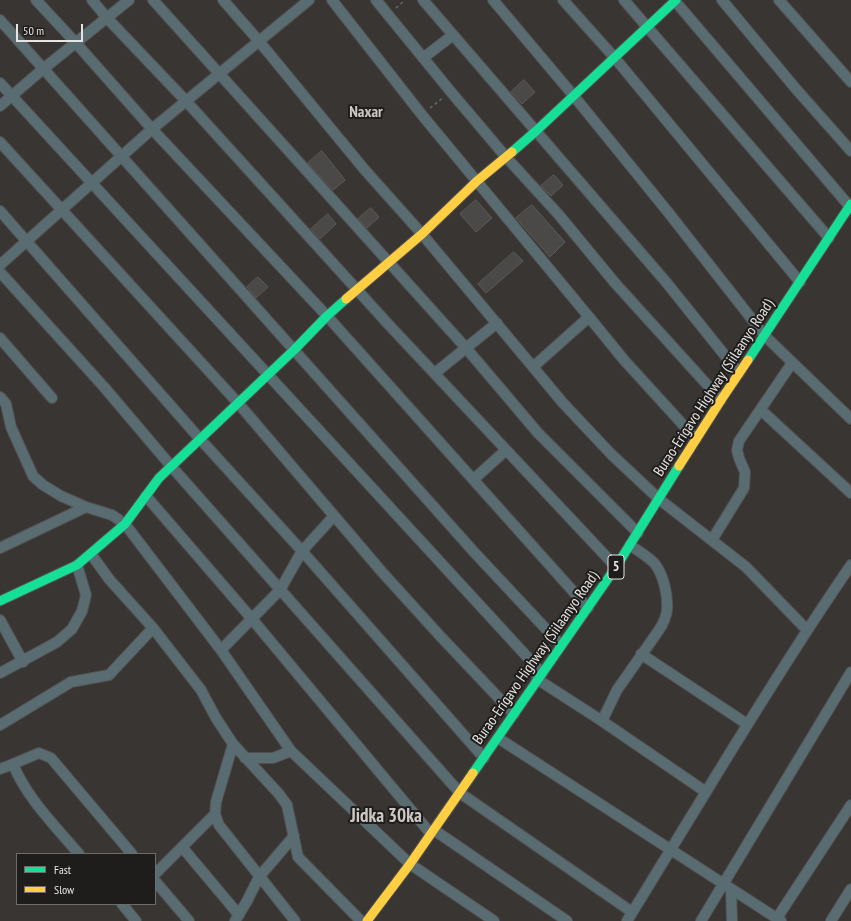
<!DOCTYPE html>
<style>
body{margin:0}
#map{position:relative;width:851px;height:921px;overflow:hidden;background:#383533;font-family:"PT Sans Narrow",sans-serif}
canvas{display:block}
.legend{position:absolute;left:16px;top:853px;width:140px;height:52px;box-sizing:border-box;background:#1f1d1b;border:1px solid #6f6d6b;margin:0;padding:5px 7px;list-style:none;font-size:12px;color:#e7e5e3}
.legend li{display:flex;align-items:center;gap:8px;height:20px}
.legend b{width:20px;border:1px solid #6f6d6b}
.scale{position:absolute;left:16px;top:24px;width:67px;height:18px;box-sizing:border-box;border:2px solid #e7e5e3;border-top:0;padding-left:5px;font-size:12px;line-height:14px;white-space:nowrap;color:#e7e5e3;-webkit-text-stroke:3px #1f1d1b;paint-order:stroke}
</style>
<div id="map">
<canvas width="851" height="921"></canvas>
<ul class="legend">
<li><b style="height:5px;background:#16e098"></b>Fast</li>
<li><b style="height:5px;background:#ffcf43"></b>Slow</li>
</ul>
<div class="scale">50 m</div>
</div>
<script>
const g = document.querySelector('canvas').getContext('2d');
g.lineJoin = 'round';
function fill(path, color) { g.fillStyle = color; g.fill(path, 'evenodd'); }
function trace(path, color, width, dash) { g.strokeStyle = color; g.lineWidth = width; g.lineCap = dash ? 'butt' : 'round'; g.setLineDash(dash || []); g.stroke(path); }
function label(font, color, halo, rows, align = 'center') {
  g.font = font + ' "PT Sans Narrow",sans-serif'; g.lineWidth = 4; g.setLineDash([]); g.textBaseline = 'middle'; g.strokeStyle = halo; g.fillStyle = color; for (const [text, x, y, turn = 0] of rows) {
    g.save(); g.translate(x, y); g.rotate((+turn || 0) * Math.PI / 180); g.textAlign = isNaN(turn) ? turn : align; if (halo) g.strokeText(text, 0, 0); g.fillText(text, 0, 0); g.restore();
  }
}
const building = new Path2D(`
 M524 80 535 92 522 104 511 92Z
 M322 151 345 180 333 190 308 163Z
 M554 175 563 185 551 196 541 186Z
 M476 200 492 218 476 232 460 214Z
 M532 205 565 242 550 257 516 218Z
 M371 208 379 217 367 228 358 219Z
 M328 214 336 224 320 239 311 229Z
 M514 252 523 261 486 293 478 284Z
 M258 277 268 287 256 298 247 287Z`);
fill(building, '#4b4947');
trace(building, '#5d5b5a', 1);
const street = new Path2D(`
 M36 0 75 42 152 129 327 316 588 608
 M92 0 107 18 186 101 389 325 616 567
 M153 0 466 348 538 433 638 533
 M223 0 258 40 364 169 422 234 563 403 611 454 659 499 746 567 807 630
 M332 0 422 115 589 317 533 367
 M376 0 451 92 506 157 559 215 615 283 721 400
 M423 0 666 282 739 373
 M493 0 573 95 668 212 765 336 851 419
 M563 0 614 57 800 282
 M624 0 829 238
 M722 0 796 89 851 151
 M779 0 851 82
 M675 1 851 208
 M0 20 474 552 561 645
 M423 58 453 35
 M0 83 542 673
 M0 106 43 69 129 0
 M0 142 238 403 382 572 441 637 514 714
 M0 211 200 439 302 551 484 758
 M0 265 152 129 309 0
 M0 272 104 387 171 466 460 793 632 912
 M589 317 624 360 696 439
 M0 338 52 398
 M435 373 497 323
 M0 397 6 404 11 427 33 476 43 485 61 496 86 507 112 515 125 524 221 650 291 751 410 864 494 921
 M761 410 851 493
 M474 479 506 450
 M146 496 252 619 431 834
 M712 540 744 488 745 472 739 458 737 450 739 441 792 363
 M0 548 86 507
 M91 554 109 579 153 628 201 690 216 718 233 744 279 794 287 805 298 857 361 921
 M0 620 23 662
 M221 650 280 590 302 551 333 517
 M641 654 747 724
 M0 673 57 642 72 629 82 611 86 595 77 565
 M537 679 602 721 706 792 627 921
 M602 721 617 690 659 630C663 624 666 618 667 610 668 596 664 576 655 564 649 557 638 551 630 545
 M0 725 71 682 109 675 153 628
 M498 738 781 921
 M233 744 216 802 215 814 219 825 295 921
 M245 758H273L291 751
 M13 764 39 753 51 758 132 854
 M0 769 13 764C26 797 56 827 79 854
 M706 792C753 715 800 639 851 565
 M434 830 567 921
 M182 847 239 915
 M155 874 215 814
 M155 881 189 921
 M731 889 732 921
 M122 904 136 921
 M777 918 851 805
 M235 921 247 901 259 877 294 836
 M701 921 851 672
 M831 921 851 889`);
const fast = new Path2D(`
 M512 152 536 131 676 0
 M748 360 851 204
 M0 601 77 565 125 524 159 478 294 350 327 316 346 299
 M473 773 616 567 679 466`);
const slow = new Path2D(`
 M346 299 422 234 477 181 512 152
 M679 466 721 400 748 360
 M367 921 410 864 473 773`);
trace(street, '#535150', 12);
trace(fast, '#535150', 11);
trace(slow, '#535150', 11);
trace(new Path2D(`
 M396 8 405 0
 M430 108 444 97`), '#616d71', 1.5, [3, 3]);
trace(street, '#586c71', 10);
trace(fast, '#16e098', 9);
trace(slow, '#ffcf43', 9);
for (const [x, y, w] of [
 [616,567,16]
]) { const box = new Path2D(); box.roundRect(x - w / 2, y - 12, w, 24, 3); g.fillStyle = '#1f1d1b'; g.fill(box); trace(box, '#e7e5e3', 1); }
label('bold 14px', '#e7e5e3', null, [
 ["5",616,567]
]);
label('15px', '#e7e5e3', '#1f1d1b', [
 ["Burao-Erigavo Highway (Siilaanyo Road)",714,388,-57],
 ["Burao-Erigavo Highway (Siilaanyo Road)",536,658,-55]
]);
label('bold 16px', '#cdc8c4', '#1f1d1b', [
 ["Naxar",366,112]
]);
label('bold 19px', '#cdc8c4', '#1f1d1b', [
 ["Jidka 30ka",386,817]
]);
</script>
